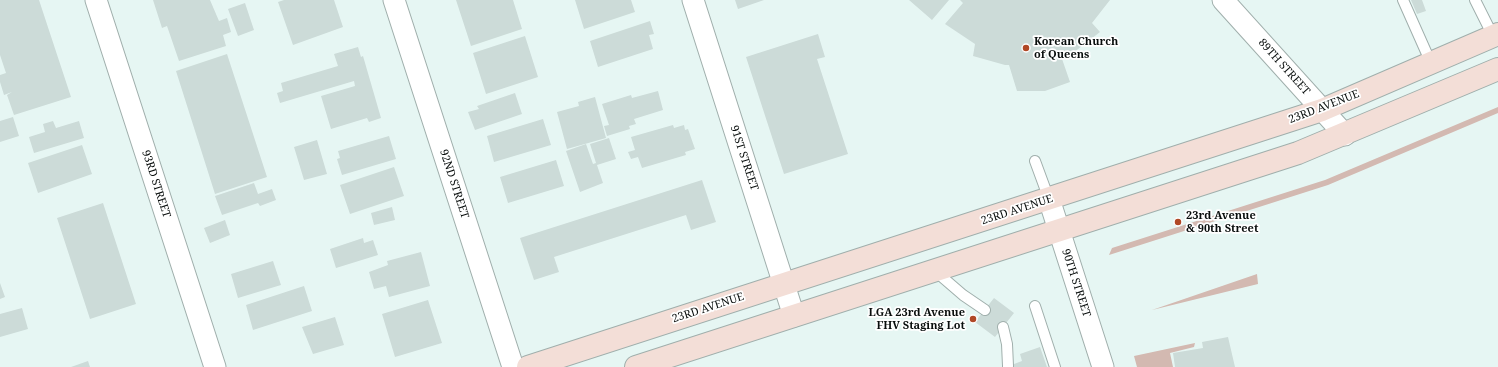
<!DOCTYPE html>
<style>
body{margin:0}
canvas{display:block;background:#e6f6f3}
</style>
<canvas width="1498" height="367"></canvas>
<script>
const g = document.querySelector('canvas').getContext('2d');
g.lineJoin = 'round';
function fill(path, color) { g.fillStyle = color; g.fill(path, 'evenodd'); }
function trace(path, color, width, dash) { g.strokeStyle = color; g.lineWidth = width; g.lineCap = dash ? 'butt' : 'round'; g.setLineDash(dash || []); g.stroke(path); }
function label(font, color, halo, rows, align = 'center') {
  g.font = font + ' "Noto Serif",serif'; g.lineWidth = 3.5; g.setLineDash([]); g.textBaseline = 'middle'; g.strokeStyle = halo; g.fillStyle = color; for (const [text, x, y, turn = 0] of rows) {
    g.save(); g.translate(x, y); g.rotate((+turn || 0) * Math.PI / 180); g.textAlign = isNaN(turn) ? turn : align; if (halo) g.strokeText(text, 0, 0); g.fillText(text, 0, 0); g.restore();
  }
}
fill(new Path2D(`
 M1498 107V113L1328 185 1109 255 1112 248 1325 180Z
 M1257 274 1258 284 1152 310Z
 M1195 343 1194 347 1170 353 1173 367H1137L1134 356Z`), '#d3b9b1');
fill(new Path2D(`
 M0 0H39L71 97 14 115 7 95 12 92 4 95 0 82V75L6 73 0 55Z
 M153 0H210L219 21 227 18 231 32 223 35 226 46 179 61 167 26 162 28Z
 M284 0H334L343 27 293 45 278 2Z
 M456 0H513L522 29 471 46Z
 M575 0H631L635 12 584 29Z
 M735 0H764L738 9Z
 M909 0H949L932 20Z
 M960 0H1110L1092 23 1100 32 1073 53 1061 56 1070 82 1045 91H1017L1009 65H1005L973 56 975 44 945 24 963 3Z
 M1411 0H1422L1426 11 1417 14Z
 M245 3 254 30 238 36 228 9Z
 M650 21 654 34 649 35 653 49 598 67 590 41Z
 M818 34 825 57 817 59 848 154 784 174 746 57Z
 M525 36 538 77 486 94 473 53Z
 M358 47 361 57 363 56 381 118 369 122 367 118 331 129 321 96 355 86 354 81 280 103 277 93 283 91 281 83 338 66 334 54Z
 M227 54 267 177 215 194 176 71Z
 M658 91 663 110 634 119 636 124 629 126 630 129 607 136 604 126 609 125 602 104 631 95 632 98Z
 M515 93 522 114 475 130 468 112 479 109 477 106Z
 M595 97 606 138 567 149 557 112 579 106 578 102Z
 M13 117 19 136 0 142V121Z
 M543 119 551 145 494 162 487 136Z
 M53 121 56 128 79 121 84 138 34 153 29 137 45 132 43 124Z
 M673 125 674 128 684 125 685 130 688 129 695 149 685 152 686 155 642 168 638 157 631 159 628 152 635 150 631 137Z
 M389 136 396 159 342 175 337 159 340 158 338 151Z
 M609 138 616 159 597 165 603 183 580 192 566 151 586 144 593 164 596 163 590 144Z
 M317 140 327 174 304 180 294 147Z
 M82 145 92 174 38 193 28 163Z
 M556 160 564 186 508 203 500 177Z
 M394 167 404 196 350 214 340 185Z
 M702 180 716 222 691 230 686 215 554 257 559 272 534 280 520 238Z
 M254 183 258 194 272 189 276 200 260 206 258 203 222 215 215 196Z
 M103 203 136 304 90 319 57 218Z
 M392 207 395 220 374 225 371 213Z
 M225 220 230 235 210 243 204 228Z
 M363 238 364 243 373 240 378 255 336 268 330 249Z
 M421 252 430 286 389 297 386 286 374 289 369 272 388 265 387 261Z
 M273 261 281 285 238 298 231 274Z
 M0 283 5 297 0 299Z
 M304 286 312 311 253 330 246 305Z
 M994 298 1014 313 995 337 975 322Z
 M428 300 442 343 395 357 382 314Z
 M22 308 28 329 0 337V314Z
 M335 317 344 345 313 354 302 327Z
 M1228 337 1235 367H1175L1173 353 1203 348 1202 342Z
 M1040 347 1047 367H1006L1022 361 1020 354Z
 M88 361 90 367H71Z`), '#ccdbd8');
const lane = new Path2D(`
 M1403 0 1431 63
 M1475 0 1494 38
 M1035 161 1049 199
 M934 270 963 295 985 310
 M1035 306 1055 367
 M1003 327 1007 344 1008 366`);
const street = new Path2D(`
 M96 0 215 367
 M394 0 513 367
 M693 0 794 316
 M1223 0 1345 135
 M1049 199 1103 367`);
const secondary = new Path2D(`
 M528 367 1322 110 1498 34
 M636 367 1298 153 1498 69`);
trace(lane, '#a0afac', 12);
trace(street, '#a0afac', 23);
trace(secondary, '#a0afac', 24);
trace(lane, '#fff', 10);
trace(street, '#fff', 21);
trace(secondary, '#f3ded7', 22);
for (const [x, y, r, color] of [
 [1026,48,4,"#b04826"],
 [1178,222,4,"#b04826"],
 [973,319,4,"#b04826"]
]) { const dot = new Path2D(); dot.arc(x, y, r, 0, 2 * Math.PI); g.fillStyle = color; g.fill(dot); trace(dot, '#fff', 1.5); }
label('bold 11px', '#090e0d', '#fff', [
 ["Korean Church",1034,42],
 ["of Queens",1034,55],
 ["23rd Avenue",1186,216],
 ["& 90th Street",1186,229],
 ["LGA 23rd Avenue",965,313,"right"],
 ["FHV Staging Lot",965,326,"right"]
], 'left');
label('11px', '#090e0d', '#fff', [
 ["89TH STREET",1284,67,48],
 ["23RD AVENUE",1324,107,-21],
 ["91ST STREET",744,158,72],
 ["93RD STREET",156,184,72],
 ["92ND STREET",454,184,72],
 ["23RD AVENUE",1017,210,-18],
 ["90TH STREET",1076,283,72],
 ["23RD AVENUE",708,308,-18]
]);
</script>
